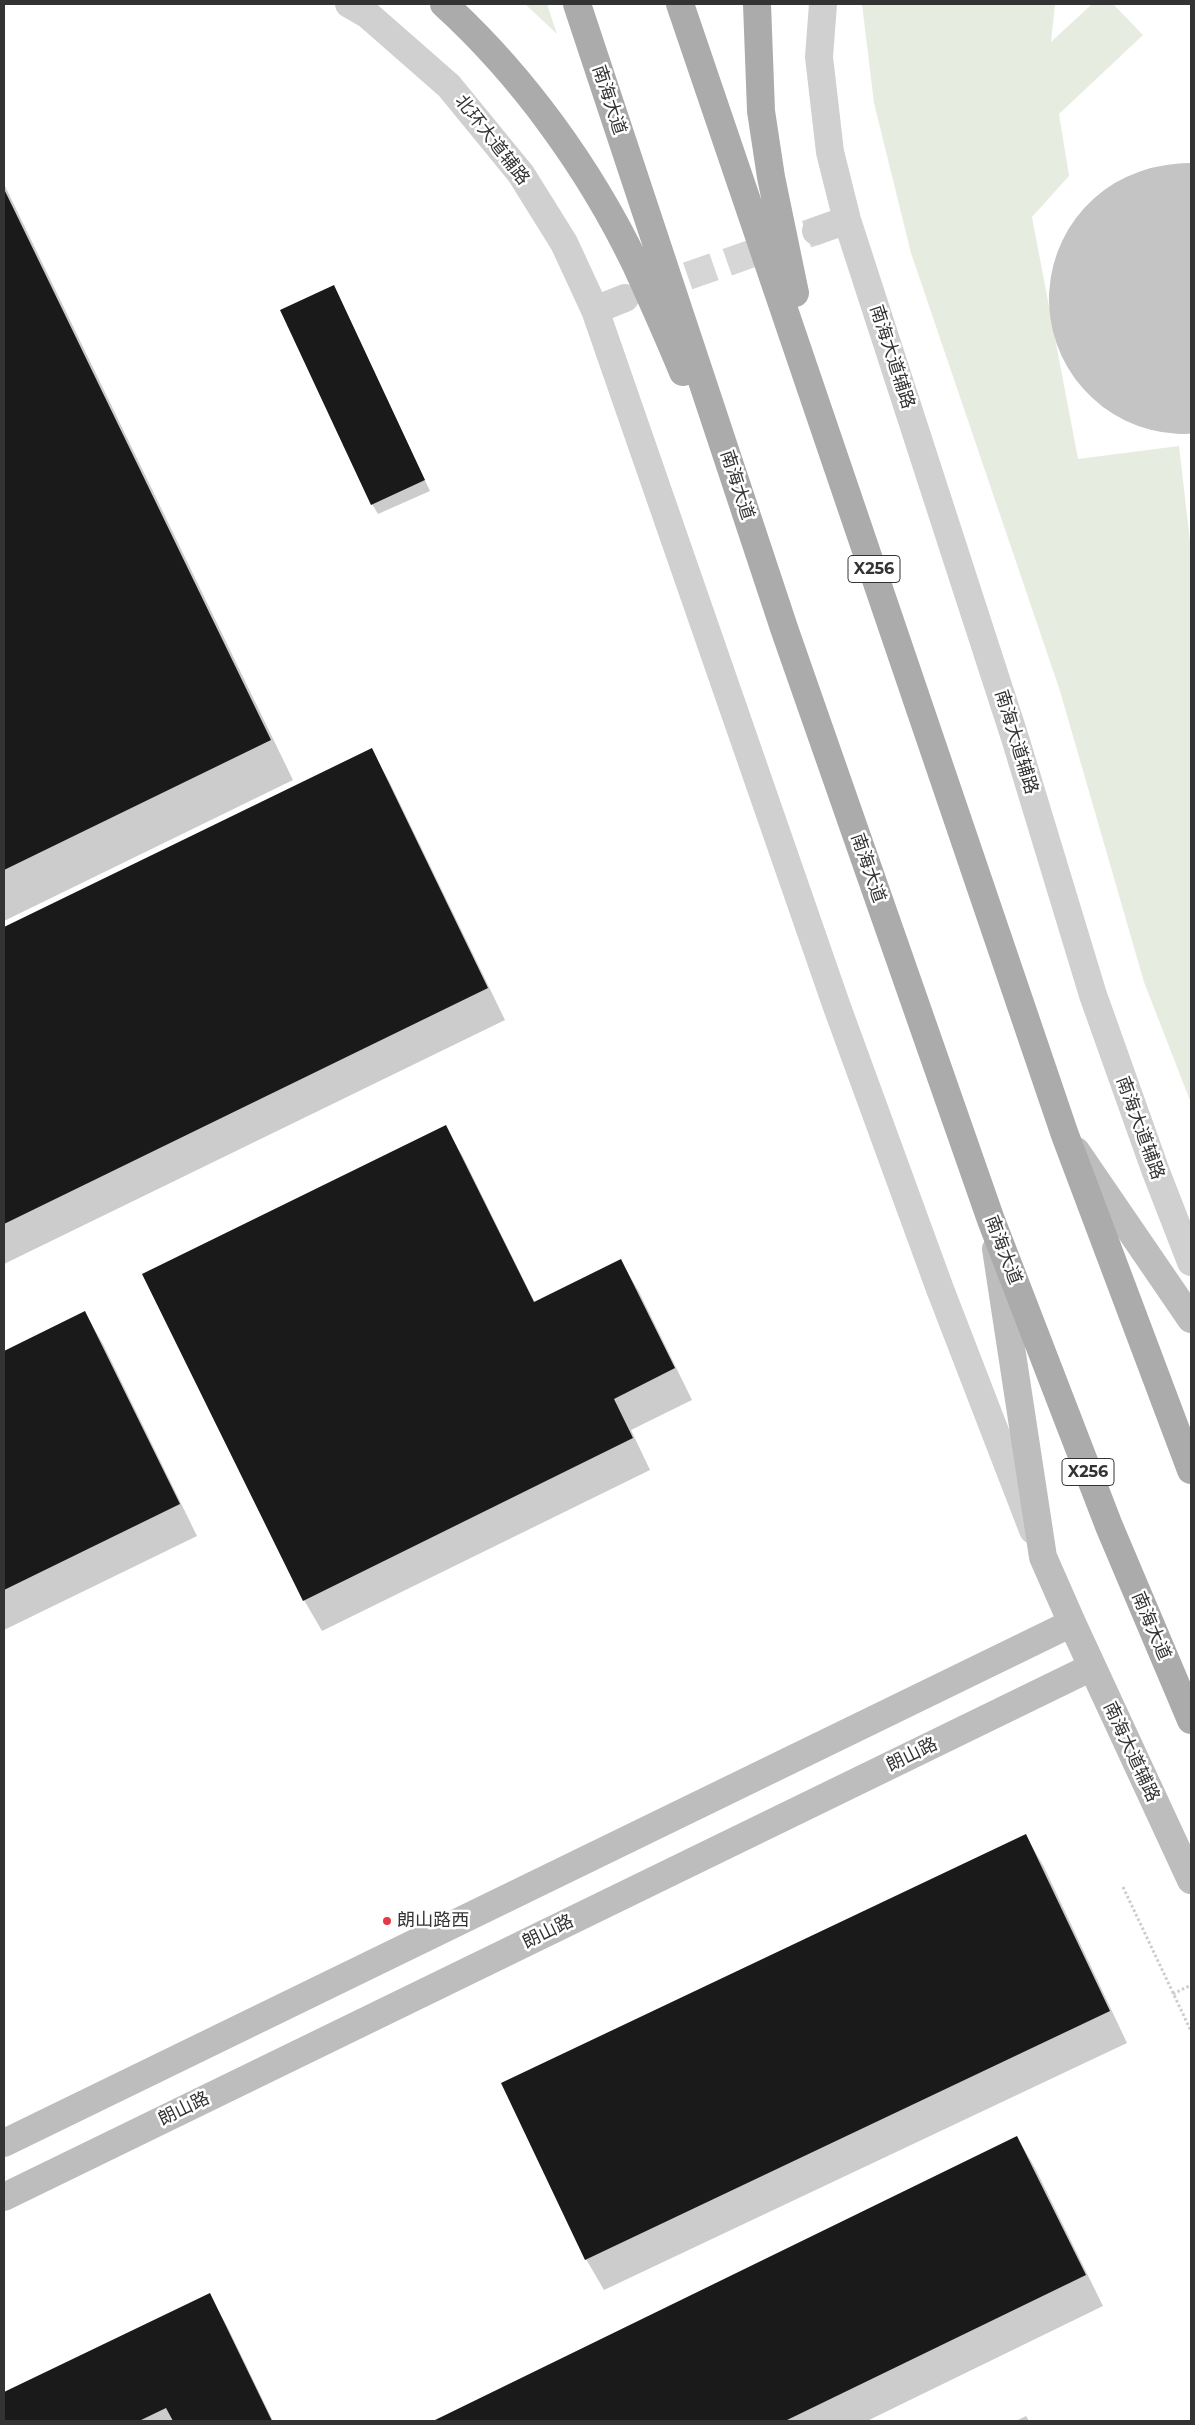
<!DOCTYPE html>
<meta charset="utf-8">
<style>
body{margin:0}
#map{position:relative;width:1195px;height:2425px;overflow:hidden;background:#fff;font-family:Montserrat,sans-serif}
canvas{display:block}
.frame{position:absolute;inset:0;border:5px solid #333;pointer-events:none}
</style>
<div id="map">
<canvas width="1195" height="2425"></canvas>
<div class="frame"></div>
</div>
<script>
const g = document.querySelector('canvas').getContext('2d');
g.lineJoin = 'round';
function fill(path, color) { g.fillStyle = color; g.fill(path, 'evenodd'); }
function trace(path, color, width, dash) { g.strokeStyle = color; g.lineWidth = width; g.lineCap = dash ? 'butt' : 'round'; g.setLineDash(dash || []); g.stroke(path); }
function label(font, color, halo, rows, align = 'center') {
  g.font = font + ' Montserrat,"Noto Sans SC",sans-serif'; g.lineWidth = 5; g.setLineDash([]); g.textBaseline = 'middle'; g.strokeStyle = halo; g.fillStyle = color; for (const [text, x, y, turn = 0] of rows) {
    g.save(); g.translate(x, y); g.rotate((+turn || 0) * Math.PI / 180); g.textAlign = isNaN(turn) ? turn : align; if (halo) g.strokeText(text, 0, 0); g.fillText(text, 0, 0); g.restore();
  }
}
fill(new Path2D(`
 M525 4H547L557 34Z
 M862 4H1055L1051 42 1092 4H1113L1143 35 1059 114 1069 176 1032 217 1078 459 1179 446 1191 550V1103L1144 982 1060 691 911 253 874 103Z`), '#e6ecdf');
fill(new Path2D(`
 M4 184 293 780 4 921Z
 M334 287 430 491 378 514 372 504Z
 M371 750 389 781 505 1020 4 1264V929Z
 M445 1126 463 1157 535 1303 621 1261 639 1292 692 1400 631 1430 650 1470 322 1631 304 1600Z
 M85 1313 103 1344 197 1536 4 1630V1353Z
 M1026 1836 1044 1867 1127 2043 604 2290 586 2259Z
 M1017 2137 1035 2168 1103 2306 867 2421H436Z
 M209 2294 227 2326 273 2421H4V2394Z
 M1026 2416 1029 2421H1016Z`), '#0003');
trace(new Path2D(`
 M1184 299 1191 298`), '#c4c4c4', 270);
fill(new Path2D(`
 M4 189 271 740 4 870Z
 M334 285 425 480 371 505 280 310Z
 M372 748 488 988 4 1224V927Z
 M446 1125 534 1302 621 1259 675 1368 614 1399 633 1438 303 1601 142 1274Z
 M85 1311 180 1504 4 1590V1351Z
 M1026 1834 1110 2011 585 2260 501 2083Z
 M1017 2136 1086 2275 785 2421H433Z
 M210 2293 272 2421H173L166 2408 139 2421H4V2392Z`), '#1a1a1a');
trace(new Path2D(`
 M648 290 816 231`), '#d6d6d6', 28, [28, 14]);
trace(new Path2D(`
 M1123 1887 1191 2031
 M1173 1994 1191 1985`), '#cdcdcd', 3, [2.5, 2.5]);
trace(new Path2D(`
 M349 4 368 15 449 86 521 174 564 243 595 310 837 1007 940 1289 1033 1530
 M823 4 819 57 830 152 847 220 1015 738 1093 995 1156 1172 1191 1262
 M816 231 847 220
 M595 310 625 298`), '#d0d0d0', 28);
trace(new Path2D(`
 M1076 1151 1191 1319
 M996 1249 1043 1557 1072 1623 1191 1880
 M4 2143 1072 1623
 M4 2197 1092 1667`), '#bdbdbd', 28);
trace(new Path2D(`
 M444 4C522 75 590 169 636 265 652 300 668 336 683 372
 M577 4 785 631 991 1220 1109 1526 1191 1720
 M680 4 1065 1135 1191 1470
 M757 4 761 111 771 177 795 293`), '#ababab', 28);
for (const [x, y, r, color] of [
 [387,1921,5,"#e63946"]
]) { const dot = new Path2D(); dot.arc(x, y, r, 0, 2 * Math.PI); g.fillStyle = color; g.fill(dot); trace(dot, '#fff', 2); }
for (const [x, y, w] of [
 [874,569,52],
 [1088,1472,52]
]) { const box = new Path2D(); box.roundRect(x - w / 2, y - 13.5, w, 27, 4); g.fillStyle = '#fff'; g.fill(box); trace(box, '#333', 1); }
label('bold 16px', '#333', null, [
 ["X256",874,569],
 ["X256",1088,1472]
]);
label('18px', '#333', '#fff', [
 ["南海大道",609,100,72],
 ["北环大道辅路",492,140,52],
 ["南海大道辅路",892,357,72],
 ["南海大道",737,485,72],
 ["南海大道辅路",1016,742,73],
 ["南海大道",868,868,71],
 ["南海大道辅路",1140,1128,70],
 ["南海大道",1003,1250,69],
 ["南海大道",1151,1626,67],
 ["南海大道辅路",1131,1752,65],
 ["朗山路",912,1755,-26],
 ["朗山路",548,1932,-26],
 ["朗山路",184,2109,-26]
]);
label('18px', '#333', '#fff', [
 ["朗山路西",397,1921]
], 'left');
</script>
